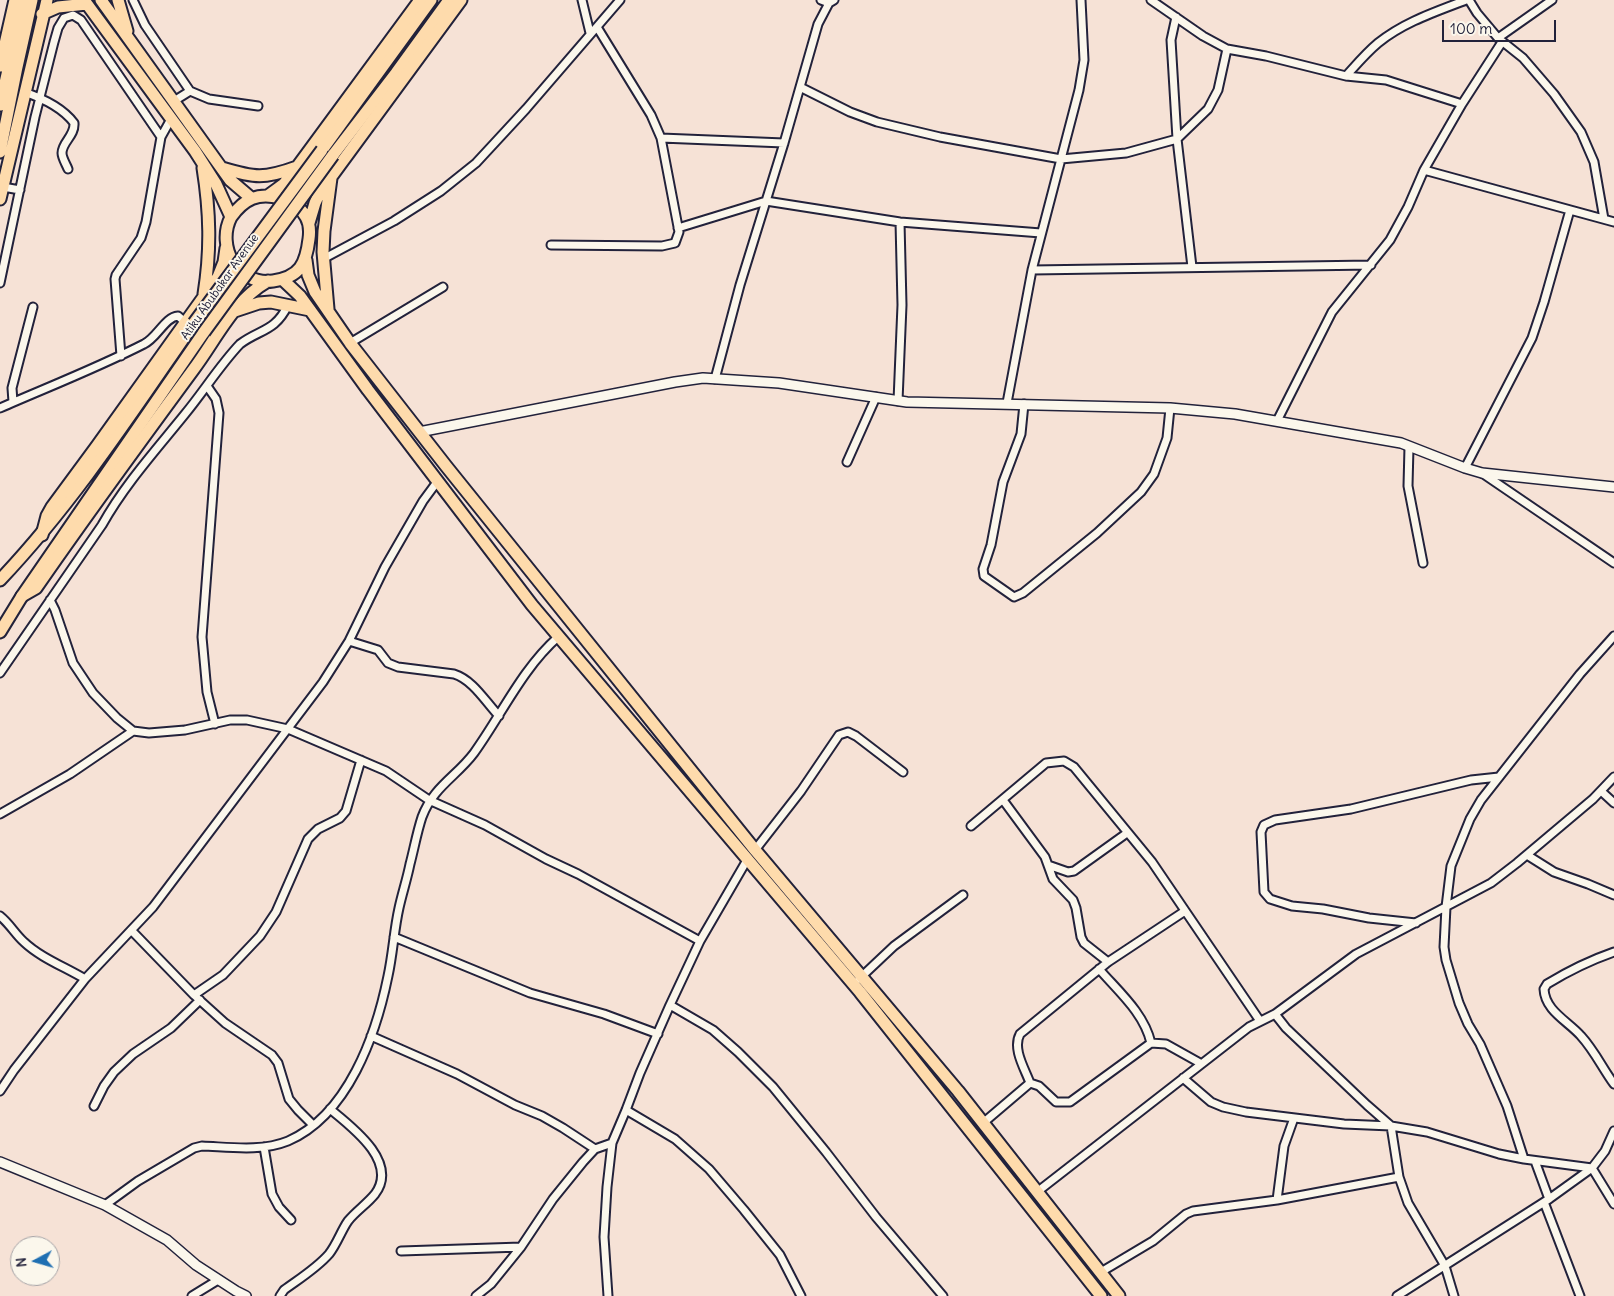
<!DOCTYPE html>
<style>
body{margin:0}
#map{position:relative;width:1614px;height:1296px;overflow:hidden;background:#f6e2d6;font-family:Delius,sans-serif}
canvas{display:block}
.north{position:absolute;left:10px;top:1236px;width:50px;height:50px;box-sizing:border-box;background:#fbf7ec;border:1px solid #a4a2a5;border-radius:50%;rotate:264deg;font-size:14px;font-weight:700;line-height:20px;text-align:center;color:#22223b}
.north::after{content:'';display:block;margin:auto;width:18px;height:22px;background:#1f6fb2;clip-path:polygon(50% 0,100% 100%,50% 72%,0 100%)}
.scale{position:absolute;left:1442px;top:20px;width:114px;height:22px;box-sizing:border-box;border:2px solid #22223b;border-top:0;padding-left:6px;font-size:15px;line-height:18px;white-space:nowrap;color:#22223b;-webkit-text-stroke:4px #fbf7ec;paint-order:stroke}
</style>
<div id="map">
<canvas width="1614" height="1296"></canvas>
<div class="north">N</div>
<div class="scale">100 m</div>
</div>
<script>
const g = document.querySelector('canvas').getContext('2d');
g.lineJoin = 'round';
function trace(path, color, width, dash) { g.strokeStyle = color; g.lineWidth = width; g.lineCap = dash ? 'butt' : 'round'; g.setLineDash(dash || []); g.stroke(path); }
function label(font, color, halo, rows, align = 'center') {
  g.font = font + ' Delius,sans-serif'; g.lineWidth = 4; g.setLineDash([]); g.textBaseline = 'middle'; g.strokeStyle = halo; g.fillStyle = color; for (const [text, x, y, turn = 0] of rows) {
    g.save(); g.translate(x, y); g.rotate((+turn || 0) * Math.PI / 180); g.textAlign = isNaN(turn) ? turn : align; if (halo) g.strokeText(text, 0, 0); g.fillText(text, 0, 0); g.restore();
  }
}
const minor = new Path2D(`
 M133 0 145 25 190 91 209 99 258 106
 M582 0 590 33
 M821 0 829 3
 M1151 0 1203 36 1227 49 1266 56 1346 76 1386 80 1462 104
 M1469 0 1477 13 1498 38 1523 58 1554 94 1581 132 1594 162 1604 219
 M1176 17 1171 40 1177 139 1192 267
 M1498 38 1552 0
 M1346 76C1356 65 1366 53 1378 43 1404 22 1435 12 1466 0
 M800 87 850 112 877 122 940 137 1061 159 1126 153 1177 139 1208 109 1218 90 1227 49
 M24 92C42 98 62 107 74 123 75 136 62 142 62 153 62 158 66 164 68 169
 M174 101 190 91
 M661 138 784 143
 M1424 170 1614 222
 M3 187 20 190
 M678 228 766 201 900 222 1041 233
 M551 245 662 246 675 243 679 232 661 138 651 115 597 27
 M323 259 394 221 441 191 476 163 526 109 620 0
 M1032 270 1371 265
 M0 283 35 117 54 42 58 28 64 18 73 15 81 20 161 137
 M350 343 443 287
 M121 356 115 279 116 275 141 238 146 222 161 137 171 119
 M715 379 740 285 784 143 818 24 829 3 834 0
 M207 386 216 399 219 413 202 637 207 692 215 724
 M898 401 902 305 900 222
 M13 402 12 388 33 307
 M1007 403 1032 270 1079 90 1084 60 1081 0
 M1024 404 1021 434 1003 482 991 545 983 569 984 576 1014 597 1023 593 1097 533 1141 492 1154 474 1167 438 1170 408
 M0 408C48 387 97 368 144 344 157 338 165 317 178 316L185 322
 M1277 421 1332 312 1390 240 1408 207 1424 170 1462 104 1502 42
 M1409 447 1408 486 1423 563
 M847 462 876 397
 M1465 468 1532 338 1544 302 1570 210
 M1482 473 1614 563
 M50 600 55 610 73 663 93 693 117 718 133 731 149 733 185 730 230 720H247L288 729 386 771 429 800 485 825 546 859 578 874 700 941
 M349 641 378 650 388 663 398 667 454 674C473 680 485 701 499 716
 M0 673 102 525C125 484 156 450 185 414 204 391 220 365 240 344 260 329 275 332 288 305
 M1601 791 1614 803
 M1003 800 1045 857 1053 879 1073 900 1076 908 1081 937 1084 943 1108 962
 M0 814 70 774 133 731
 M971 826 1046 763 1064 761 1074 767 1152 862 1260 1021
 M755 850 801 791 839 735 848 732 856 736 903 772
 M1527 855 1554 872 1588 884 1614 895
 M1048 865 1068 872 1074 871 1127 833
 M0 916C10 924 15 934 24 942 41 958 65 967 85 979
 M1416 923 1369 918 1323 909 1292 906 1270 899 1264 892 1261 832 1264 825 1275 820 1351 809 1471 780 1499 777
 M132 931 194 995 225 1023 272 1055 278 1063 289 1099 298 1110 313 1125
 M394 937 530 993 604 1014 658 1034
 M1614 952C1588 961 1570 970 1547 984L1544 989C1545 1011 1568 1021 1581 1036 1594 1050 1603 1069 1614 1084
 M1099 969C1119 992 1144 1013 1151 1043
 M859 979 894 946 963 895
 M194 995 223 975 260 936 276 912 308 839 318 829 340 818 346 811 361 760
 M670 1005 713 1030 738 1052 773 1087 826 1152 876 1217 943 1296
 M1275 1014 1286 1028 1367 1105 1391 1126 1399 1177 1408 1203 1445 1266 1454 1296
 M371 1036 457 1074 515 1105 542 1116 563 1128 595 1149
 M1183 1078 1211 1102 1223 1107 1246 1112 1344 1124 1391 1126 1427 1132 1499 1154 1524 1159
 M1030 1083C1025 1069 1012 1049 1020 1034L1108 962 1185 911
 M1030 1083 1039 1086 1056 1102H1070L1151 1043 1166 1044 1200 1063
 M0 1091 14 1070 85 979 153 907 323 682 349 641 385 567 423 501 437 482
 M94 1106 104 1086 114 1072 133 1054 171 1028 200 1000
 M626 1110 675 1139 709 1169 744 1210 780 1255 801 1296
 M983 1123 1030 1083
 M264 1147 272 1194 279 1207 291 1220
 M1535 1161 1549 1199
 M1592 1168 1524 1159 1507 1106 1480 1044 1468 1024 1459 1003 1446 960 1444 947 1446 907 1451 866 1470 819 1481 800 1580 674 1614 636
 M1592 1168 1614 1204
 M1037 1192 1249 1027 1275 1014 1356 954 1491 883 1517 863 1593 799 1614 777
 M1277 1200 1284 1146 1294 1118
 M1544 1202 1580 1296
 M105 1205 138 1181 194 1148 202 1146C229 1147 261 1152 288 1141 348 1115 376 1035 388 976 393 953 394 930 399 908 402 894 407 879 410 864 414 849 417 832 422 817 433 787 457 776 474 753 502 714 522 669 558 637
 M401 1251 521 1247
 M1101 1272 1153 1241 1186 1214 1193 1211 1277 1200 1399 1177
 M192 1296 218 1280
 M280 1296 284 1290C299 1279 317 1268 329 1254 337 1244 341 1231 348 1221 356 1211 367 1204 375 1194 399 1162 352 1127 330 1109
 M476 1296 491 1284 521 1247 553 1199 583 1162 595 1149 612 1143
 M608 1296 604 1237 607 1187 612 1143 626 1110 640 1073 670 1005 700 941 747 860
 M1397 1296 1549 1199 1592 1168 1605 1151 1614 1131`);
const tertiary = new Path2D(`
 M419 432 675 382 703 378 779 383 907 402 1170 408 1235 414 1401 443 1465 468 1482 473 1614 487
 M0 1162 105 1205 167 1240 196 1265 236 1291 246 1296`);
const primary = new Path2D(`
 M322 150 431 0
 M333 155 396 73 449 0
 M0 580C74 502 133 411 194 323
 M0 632 22 596 204 332`);
const trunk = new Path2D(`
 M84 0 195 151 216 184 231 217C216 246 237 286 273 281 300 277 306 264 309 239 310 232 310 224 306 217 300 206 291 201 280 198 258 192 244 199 231 217
 M101 0 230 180 251 198
 M118 0 127 31
 M42 14 58 7 87 4
 M0 66 15 0
 M0 105 24 0
 M0 152 17 67 32 0
 M203 168C210 212 211 250 204 294
 M222 168C255 178 264 179 297 167
 M269 195 284 184 295 170 420 0
 M0 199 47 0
 M309 223 315 203 320 192 461 0
 M306 260 308 275 315 292 350 343 446 466 755 850 958 1091 1119 1296
 M282 279 300 296 368 390 532 605 860 992 1101 1296
 M328 309 323 252 324 231 331 178
 M235 311 259 303 271 302 310 310
 M42 535 47 516 52 507 97 446 218 277 224 262 226 248
 M22 596 36 588C87 514 140 442 193 370 217 338 233 301 268 281`);
trace(minor, '#22223b', 11);
trace(tertiary, '#22223b', 12);
trace(primary, '#22223b', 15);
trace(trunk, '#22223b', 15);
trace(minor, '#fbf7ec', 7);
trace(tertiary, '#fbf7ec', 9);
trace(primary, '#fedbac', 11);
trace(trunk, '#fedbac', 11);
const primaryBridge = new Path2D(`
 M194 323 322 150
 M204 332 333 155`);
trace(primaryBridge, '#22223b', 15, []);
trace(primaryBridge, '#fedbac', 11);
label('12px', '#22223b', '#fbf7ec', [
 ["Atiku Abubakar Avenue",220,287,-55]
]);
</script>
